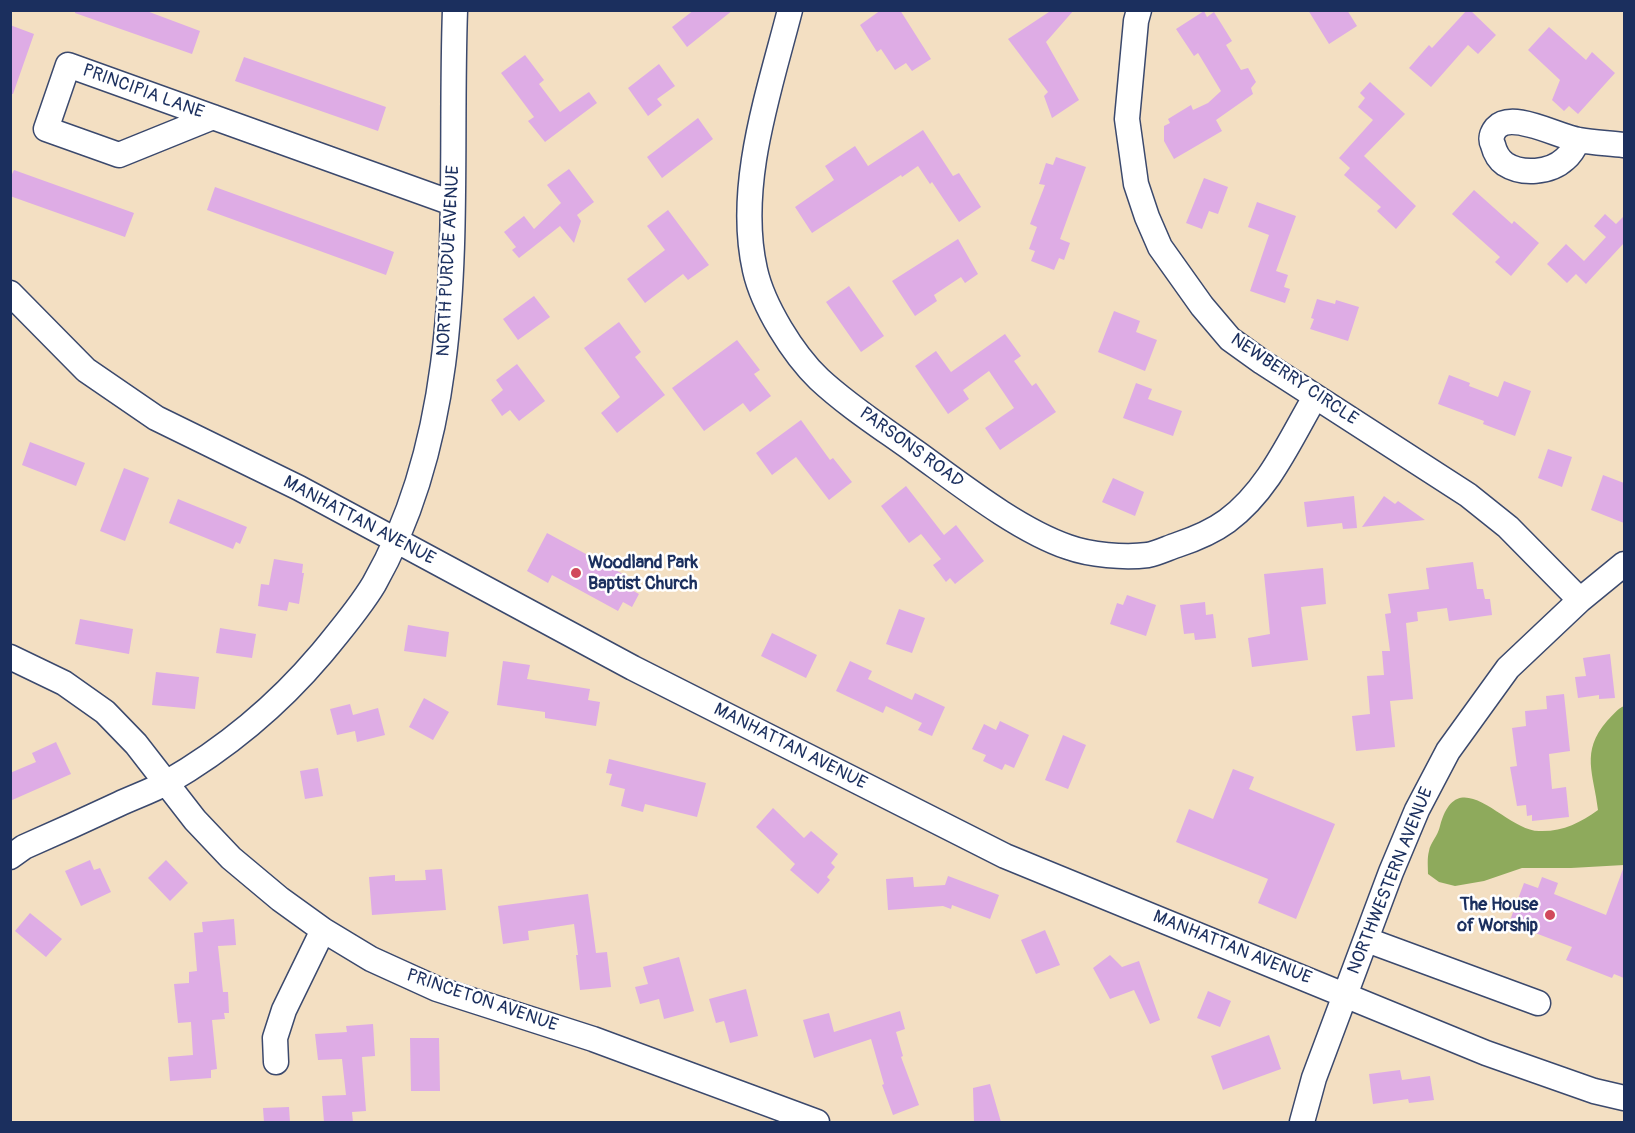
<!DOCTYPE html>
<style>
body{margin:0}
#map{position:relative;width:1635px;height:1133px;overflow:hidden;background:#f3dfc2;font-family:Pangolin,sans-serif}
canvas{display:block}
.frame{position:absolute;inset:0;border:12px solid #1b2f5e;pointer-events:none}
</style>
<div id="map">
<canvas width="1635" height="1133"></canvas>
<div class="frame"></div>
</div>
<script>
const g = document.querySelector('canvas').getContext('2d');
g.lineJoin = 'round';
function fill(path, color) { g.fillStyle = color; g.fill(path, 'evenodd'); }
function trace(path, color, width, dash) { g.strokeStyle = color; g.lineWidth = width; g.lineCap = dash ? 'butt' : 'round'; g.setLineDash(dash || []); g.stroke(path); }
function label(font, color, halo, rows, align = 'center') {
  g.font = font + ' Pangolin,sans-serif'; g.lineWidth = 5; g.setLineDash([]); g.textBaseline = 'middle'; g.strokeStyle = halo; g.fillStyle = color; for (const [text, x, y, turn = 0] of rows) {
    g.save(); g.translate(x, y); g.rotate((+turn || 0) * Math.PI / 180); g.textAlign = isNaN(turn) ? turn : align; if (halo) g.strokeText(text, 0, 0); g.fillText(text, 0, 0); g.restore();
  }
}
fill(new Path2D(`
 M1624 706V865L1571 868H1522L1484 881 1455 886 1439 882 1428 874C1428 866 1427 858 1429 851 1430 843 1438 836 1440 826 1458 759 1505 831 1539 831 1562 832 1580 823 1598 810 1594 774 1580 752 1607 721 1613 715 1617 709 1624 706Z`), '#8eaa5c');
fill(new Path2D(`
 M75 10H144L200 31 192 54 75 13Z
 M694 10H733L687 47 672 27Z
 M881 10H900L931 59 912 71 906 63 895 70 881 49 877 52 860 25Z
 M1052 10H1074L1046 42 1079 100 1052 118 1044 96 1048 92 1008 39Z
 M1308 10H1347L1357 26 1329 44Z
 M1467 10H1470L1496 35 1478 54 1468 45 1431 87 1409 68 1429 45 1432 48Z
 M1204 11 1207 17 1214 12 1232 41 1226 45 1241 70 1248 68 1256 82 1251 88 1253 94 1216 120 1222 131 1174 159 1164 141V126L1170 123 1168 119 1191 105 1193 110 1208 103 1221 91 1198 53 1194 56 1176 29Z
 M10 25 34 34 13 94H10Z
 M1549 27 1586 60 1592 52 1615 73 1578 114 1569 106 1564 111 1552 100 1560 80 1528 50Z
 M525 55 544 80 539 84 560 112 589 92 597 103 545 142 528 121 534 117 501 73Z
 M244 57 386 107 378 131 235 81Z
 M659 64 675 86 657 99 662 105 648 116 628 88Z
 M1370 82 1405 114 1364 156 1416 206 1396 229 1377 211 1381 207 1344 175 1350 168 1339 158 1373 120 1358 107 1365 98 1360 93Z
 M698 118 713 139 662 178 647 157Z
 M923 130 953 176 959 173 981 207 959 222 932 182 930 184 918 166 902 177 901 175 812 233 795 207 834 180 825 166 855 146 868 166Z
 M1056 157 1086 167 1060 239 1070 243 1064 260 1059 258 1054 270 1031 261 1035 251 1029 249 1037 227 1030 224 1045 185 1039 184 1046 163 1053 165Z
 M569 169 594 202 577 215 581 221 574 243 560 226 519 258 512 250 516 247 504 232 524 216 534 229 561 203 547 185Z
 M14 170 134 213 125 237 10 196V178Z
 M1204 178 1228 187 1218 214 1209 211 1202 229 1186 223Z
 M215 187 394 252 386 275 207 210Z
 M1474 190 1512 224 1514 221 1539 243 1511 276 1495 262 1500 257 1452 214Z
 M1257 202 1296 216 1276 271 1288 275 1284 287 1290 289 1285 303 1250 291 1269 235 1248 227Z
 M668 210 709 265 688 280 683 274 645 303 627 279 665 250 647 226Z
 M1605 214 1616 224 1624 216V243L1586 284 1576 274 1567 283 1547 264 1566 244 1584 261 1606 237 1594 226Z
 M958 239 978 274 965 283 961 277 934 295 937 301 915 316 892 281Z
 M849 286 884 336 861 352 826 302Z
 M534 296 550 317 518 340 503 319Z
 M1317 299 1335 304 1336 300 1359 307 1348 341 1310 329 1314 319 1311 318Z
 M1114 311 1140 321 1136 332 1157 340 1145 371 1098 352Z
 M619 322 641 352 635 357 665 395 617 433 601 413 620 397 584 348Z
 M1005 334 1021 356 1014 361 1032 386 1036 383 1056 412 1000 450 985 428 1014 408 989 371 963 390 969 399 948 414 915 366 936 351 951 372Z
 M737 340 760 370 754 374 771 396 750 412 743 403 704 431 672 388Z
 M517 364 545 401 519 421 510 410 502 416 491 400 503 390 496 380Z
 M1449 375 1470 383 1469 386 1498 397 1504 381 1531 391 1515 436 1483 424 1484 421 1438 404Z
 M1136 383 1152 389 1148 399 1182 411 1173 436 1123 418Z
 M801 420 830 460 833 458 852 482 829 500 796 457 772 475 756 453Z
 M30 442 85 463 76 486 22 465Z
 M1548 449 1572 457 1562 487 1538 478Z
 M124 468 149 478 125 541 100 531Z
 M1603 475 1624 483V523L1591 510Z
 M1113 478 1144 492 1135 516 1102 502Z
 M906 486 944 535 956 525 984 561 955 584 950 578 946 582 933 565 941 559 921 534 909 543 881 506Z
 M1354 496 1357 528 1343 529 1342 523 1307 527 1304 502Z
 M1384 496 1395 504 1398 501 1425 520 1362 527Z
 M178 499 247 527 240 544 236 542 233 549 169 523Z
 M547 533 634 580 630 589 639 594 632 607 623 602 618 611 552 575 548 583 527 571Z
 M274 559 303 564 302 573H304L299 604 289 602 287 611 258 606 261 584 269 585Z
 M1473 562 1477 589H1483L1485 599H1490L1492 615 1449 621 1447 608 1417 612 1418 621 1406 623 1413 699 1390 701 1395 747 1356 751 1352 716 1370 714 1367 676 1384 675 1382 651H1390L1385 614 1391 613 1388 594 1429 589 1426 568Z
 M1323 568 1326 604 1301 607 1308 660 1252 667 1248 638 1270 634 1264 574Z
 M1127 595 1156 605 1146 636 1110 624 1117 603 1123 605Z
 M1205 602 1206 615 1213 614 1216 638 1195 640 1194 633 1184 634 1180 605Z
 M899 609 925 618 912 653 886 644Z
 M80 619 133 629 129 654 75 644Z
 M408 625 449 632 446 657 404 651Z
 M220 628 256 634 252 658 216 653Z
 M772 633 817 655 806 678 761 656Z
 M1610 654 1615 698 1599 699V695L1578 698 1575 677 1586 676 1583 658Z
 M503 661 530 665 527 679 590 689 588 700 600 702 596 726 545 718V712L497 705Z
 M850 661 872 671 868 679 912 700 915 693 945 707 932 736 918 730 922 723 886 706 883 713 836 691Z
 M156 672 199 677 195 709 152 705Z
 M1564 694 1570 751 1549 754 1552 789 1566 787 1569 817 1532 821V815L1527 816 1526 805 1517 806 1510 767 1517 766 1512 728 1526 726 1525 711 1547 709 1546 696Z
 M424 698 449 712 433 740 409 727Z
 M350 704 353 715 378 708 385 735 357 742 355 731 337 735 330 709Z
 M1000 721 1029 735 1014 768 1005 764 1002 770 983 761 986 755 972 749 984 724 996 730Z
 M1063 735 1086 745 1068 789 1045 780Z
 M56 742 71 774 10 801V773L36 762 32 753Z
 M609 759 706 783 697 817 645 804 643 812 621 806 625 789 609 785 612 774 606 773Z
 M318 768 323 796 305 799 300 771Z
 M1233 769 1254 777 1249 789 1335 824 1296 919 1258 903 1268 879 1176 842 1189 809 1213 819Z
 M773 808 804 838 811 831 838 854 831 863 835 867 827 877 830 880 818 894 790 870 795 864 756 827Z
 M90 860 94 870 100 868 111 892 81 906 65 871Z
 M166 860 188 883 170 901 148 878Z
 M442 869 446 910 372 915 369 877 395 875V881L426 880 425 870Z
 M1623 869 1624 978 1614 974 1612 978 1566 960 1572 947 1509 923 1524 883 1538 888 1542 877 1558 883 1554 894 1606 915Z
 M948 876 999 895 990 919 952 905 951 909 943 906 888 910 886 879 913 877 914 887 945 885Z
 M588 894 596 953 607 952 611 987 580 990 576 955H578L574 924 528 931 529 940 503 944 498 906Z
 M30 913 62 939 46 957 15 931Z
 M234 919 236 945 218 946 223 992H228L229 1013H224L225 1019 212 1020 217 1069 211 1070V1078L170 1081 168 1057 193 1055 191 1022 178 1023 174 984 189 983V972L197 971 194 933 203 932 202 922Z
 M1045 930 1060 965 1036 974 1021 940Z
 M1110 955 1122 967 1139 961 1160 1020 1150 1024 1134 990 1110 999 1093 968Z
 M679 957 694 1011 664 1019 659 999 640 1004 635 987 648 984 643 967Z
 M746 989 758 1036 730 1043 724 1021 716 1023 709 999Z
 M1208 991 1231 1001 1220 1027 1197 1018Z
 M900 1011 905 1029 896 1032 903 1056 901 1057 919 1105 893 1115 882 1085 884 1084 871 1039 814 1058 803 1020 829 1013 834 1032Z
 M373 1024 375 1056 362 1057 366 1111 352 1112 353 1122H324L322 1096 346 1095 342 1059 318 1060 315 1034 347 1032 346 1026Z
 M1269 1035 1281 1069 1223 1090 1211 1056Z
 M410 1038H439L440 1091H411Z
 M1400 1070 1402 1080 1430 1076 1434 1100 1409 1103 1408 1099 1373 1104 1369 1074Z
 M990 1084 1001 1122H974L973 1088Z
 M289 1107 290 1122H264L263 1108Z`), '#deace5');
const minor = new Path2D(`
 M790 10C769 92 736 186 755 270 763 306 793 354 819 379 849 407 884 429 917 453 960 484 1018 530 1068 547 1090 555 1124 558 1148 555 1158 553 1168 548 1177 545 1195 539 1212 532 1227 521 1268 491 1290 440 1315 397
 M1139 10 1136 21 1127 119 1136 184 1147 217 1160 247 1202 306 1230 339 1262 362 1468 495 1508 527 1580 600
 M213 117 119 155 46 129 68 65 452 203
 M1578 140C1575 147 1571 154 1565 159 1550 173 1522 175 1505 164 1498 159 1495 153 1493 145 1490 139 1492 133 1496 128 1512 110 1558 137 1579 140 1594 143 1609 143 1624 145
 M10 293 86 370 156 418 299 488 633 668 1005 856 1486 1053 1594 1091 1624 1098
 M10 657 64 683 105 712 136 744 195 820 231 858 280 899 323 930 371 959 437 989 593 1039 817 1122
 M10 857 24 847C56 833 87 819 119 804 134 797 151 791 166 783 225 749 277 706 321 654 339 632 359 609 374 584 473 410 448 203 455 10
 M1367 940 1538 1003
 M276 1062 275 1038 284 1010 323 930
 M1302 1122 1314 1078 1391 872 1417 810 1448 751 1508 668 1580 600 1624 564`);
trace(minor, '#3b496d', 27);
trace(minor, '#fff', 24);
for (const [x, y, r, color] of [
 [576,573,6,"#d1495b"],
 [1550,915,6,"#d1495b"]
]) { const dot = new Path2D(); dot.arc(x, y, r, 0, 2 * Math.PI); g.fillStyle = color; g.fill(dot); trace(dot, '#fff', 2); }
label('18px', '#1b2f5e', '#fff', [
 ["PRINCIPIA LANE",143,92,20],
 ["NORTH PURDUE AVENUE",449,261,-87],
 ["NEWBERRY CIRCLE",1294,380,34],
 ["PARSONS ROAD",911,448,36],
 ["MANHATTAN AVENUE",359,521,28],
 ["MANHATTAN AVENUE",790,747,27],
 ["NORTHWESTERN AVENUE",1391,881,-68],
 ["MANHATTAN AVENUE",1232,948,22],
 ["PRINCETON AVENUE",482,1001,19]
]);
label('bold 18px', '#1b2f5e', '#fff', [
 ["Woodland Park",588,563],
 ["Baptist Church",588,584],
 ["The House",1538,905,"right"],
 ["of Worship",1538,926,"right"]
], 'left');
</script>
